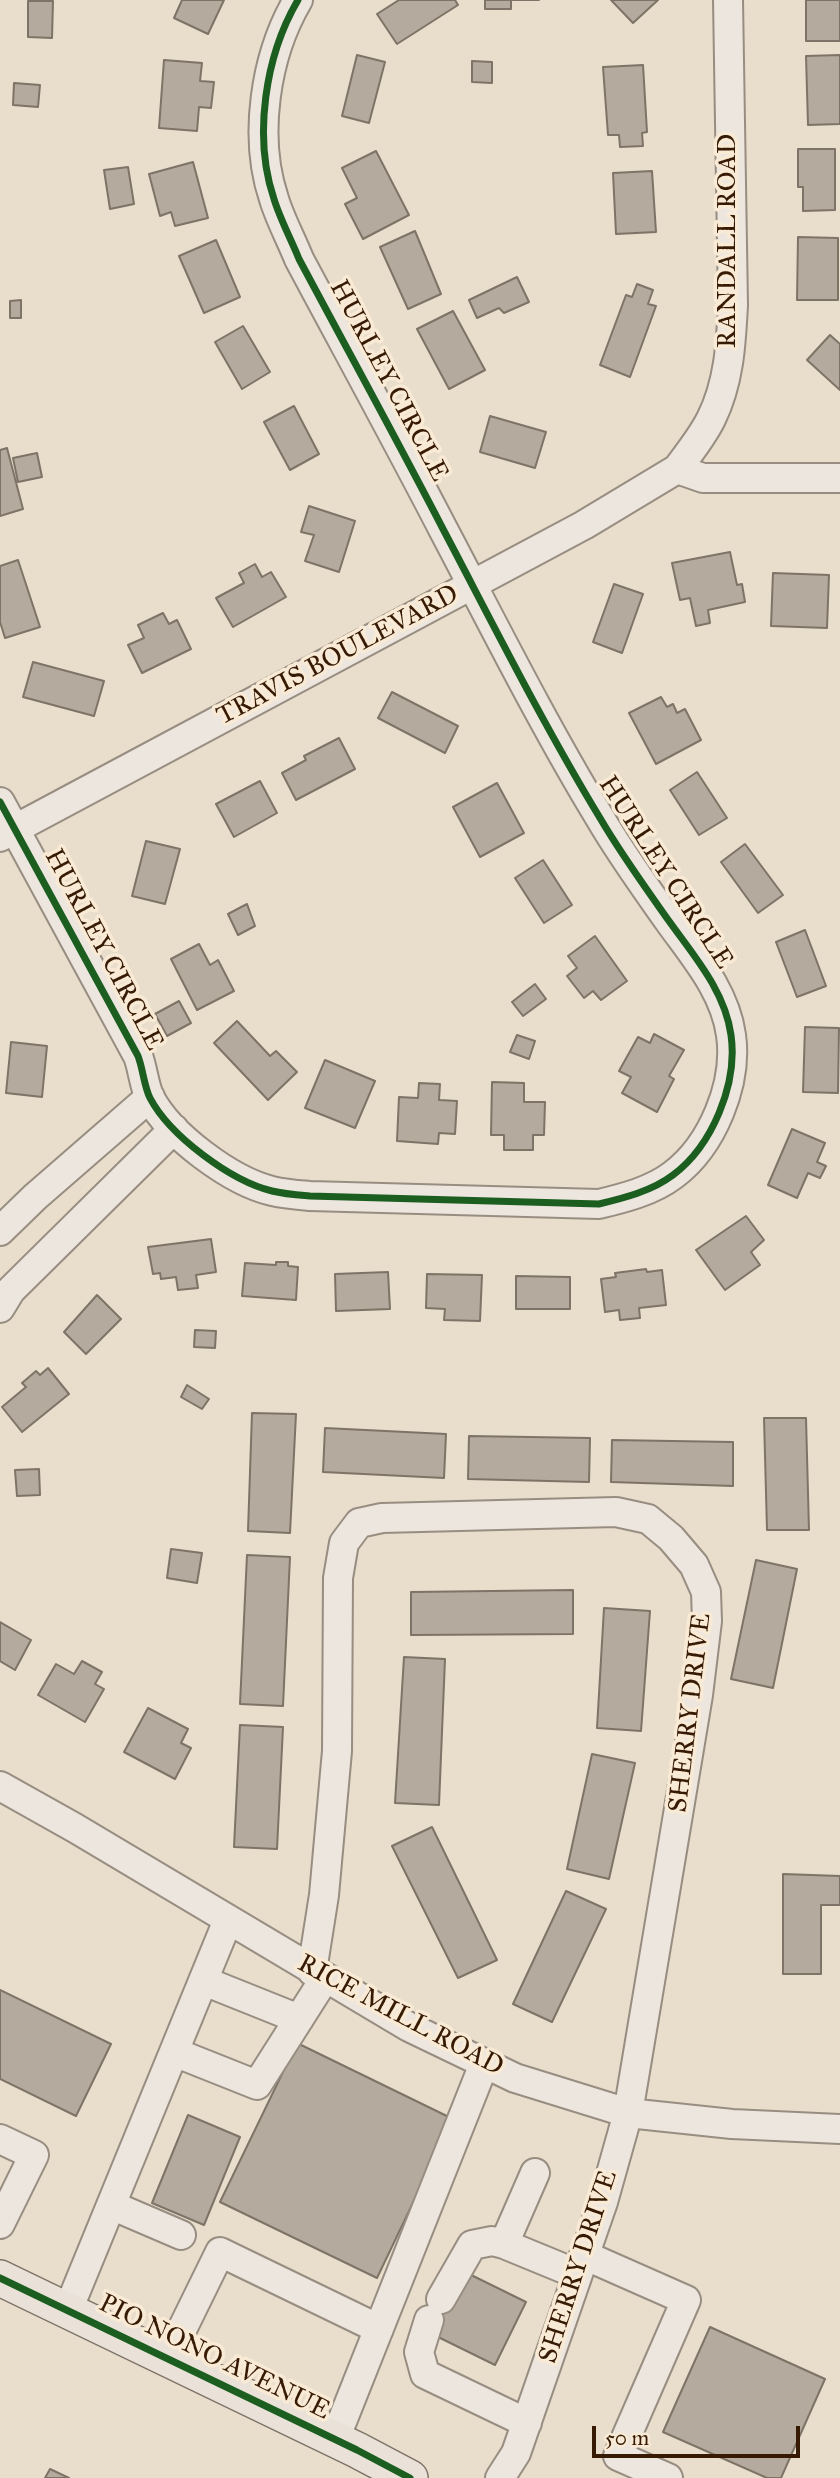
<!DOCTYPE html>
<style>
body{margin:0}
#map{position:relative;width:840px;height:2478px;overflow:hidden;background:#e9ddcc;font-family:"IM FELL Great Primer",serif}
canvas{display:block}
.scale{position:absolute;left:592px;top:2426px;width:208px;height:32px;box-sizing:border-box;border:4px solid #361a04;border-top:0;padding-left:9px;font-size:21px;line-height:24px;white-space:nowrap;color:#361a04;-webkit-text-stroke:5px #f9ead5;paint-order:stroke}
</style>
<div id="map">
<canvas width="840" height="2478"></canvas>
<div class="scale">50 m</div>
</div>
<script>
const g = document.querySelector('canvas').getContext('2d');
g.lineJoin = 'round';
function fill(path, color) { g.fillStyle = color; g.fill(path, 'evenodd'); }
function trace(path, color, width, dash) { g.strokeStyle = color; g.lineWidth = width; g.lineCap = dash ? 'butt' : 'round'; g.setLineDash(dash || []); g.stroke(path); }
function label(font, color, halo, rows, align = 'center') {
  g.font = font + ' "IM FELL Great Primer",serif'; g.lineWidth = 7; g.setLineDash([]); g.textBaseline = 'middle'; g.strokeStyle = halo; g.fillStyle = color; for (const [text, x, y, turn = 0] of rows) {
    g.save(); g.translate(x, y); g.rotate((+turn || 0) * Math.PI / 180); g.textAlign = isNaN(turn) ? turn : align; if (halo) g.strokeText(text, 0, 0); g.fillText(text, 0, 0); g.restore();
  }
}
const building = new Path2D(`
 M182 0H224L208 34 174 18Z
 M399 0H455L458 5 397 44 377 14Z
 M485 0H539H511V9H485Z
 M611 0H658L633 23Z
 M806 0H840V41H806Z
 M28 1H53L52 38 28 37Z
 M357 55 385 62 369 123 342 116Z
 M840 55V124L808 125 806 56Z
 M164 60 202 63 200 81 214 82 211 108 199 107 197 131 159 128Z
 M472 61 492 62V83L472 82Z
 M643 65 647 132 642 133 643 146 620 147 619 135H608L603 67Z
 M14 83 40 85 38 107 13 105Z
 M798 149H835V210L803 211V187H798Z
 M376 151 409 215 363 239 345 204 357 198 342 168Z
 M193 162 208 218 175 226 171 212 160 216 149 174Z
 M128 167 134 204 110 209 104 170Z
 M652 171 656 232 616 234 613 173Z
 M415 231 441 294 408 309 380 247Z
 M798 237 838 238V300H797Z
 M216 240 240 297 204 313 179 256Z
 M517 277 529 302 504 313 499 308 477 318 469 300Z
 M637 284 653 290 648 304 656 306 630 377 600 365 626 295 632 297Z
 M21 300V318H10V301Z
 M453 311 485 370 449 389 417 329Z
 M243 326 270 372 242 389 215 342Z
 M830 335 840 344V390L807 360Z
 M294 406 319 454 290 470 264 422Z
 M490 416 546 432 535 468 480 452Z
 M7 448 23 509 0 516V450Z
 M37 453 42 477 18 482 13 458Z
 M309 506 355 521 339 572 305 561 314 535 301 532Z
 M730 552 737 585 742 584 745 602 708 610 710 623 696 626 690 598 680 600 672 563Z
 M18 560 40 627 5 638 0 622V566Z
 M255 564 262 577 271 572 286 597 233 627 216 598 244 583 239 573Z
 M773 573 829 575 827 628 771 626Z
 M614 584 643 594 622 653 593 642Z
 M163 613 169 624 177 620 191 649 142 673 128 645 144 638 138 625Z
 M33 662 104 681 94 716 23 697Z
 M392 692 458 726 445 753 378 718Z
 M661 697 667 707 673 704 677 713 685 709 701 740 656 764 629 713Z
 M339 738 355 769 296 800 282 773 306 760 304 756Z
 M697 772 727 818 699 835 670 790Z
 M260 781 277 813 234 837 216 804Z
 M497 783 524 833 480 857 453 807Z
 M146 841 180 849 165 904 132 896Z
 M745 844 783 895 758 913 721 862Z
 M543 860 572 905 544 923 515 878Z
 M247 904 255 926 238 935 228 914Z
 M805 930 826 986 797 997 776 942Z
 M595 936 627 981 601 1000 593 991 584 998 567 976 577 968 568 956Z
 M199 944 210 965 218 960 234 991 197 1010 171 959Z
 M535 984 546 999 523 1016 512 1002Z
 M179 1001 191 1023 167 1036 155 1014Z
 M237 1021 270 1056 276 1051 297 1072 268 1100 214 1043Z
 M805 1027 839 1028 838 1093 803 1092Z
 M654 1034 684 1050 669 1076 674 1079 657 1112 622 1093 631 1077 619 1071 638 1037 650 1043Z
 M517 1035 535 1041 529 1059 510 1052Z
 M11 1042 47 1046 42 1097 6 1093Z
 M325 1060 375 1081 355 1128 305 1108Z
 M492 1082 524 1083V1102H545L544 1135H533V1150H504V1135H491Z
 M419 1083 440 1084 439 1100 457 1101 455 1134 439 1133 438 1144 397 1141 399 1097 418 1098Z
 M792 1129 825 1143 817 1162 826 1166 820 1178 808 1173 797 1198 768 1185Z
 M746 1216 764 1240 751 1252 760 1265 725 1290 696 1250Z
 M211 1239 216 1272 196 1275 198 1288 178 1290 176 1277 161 1279 160 1273 153 1274 148 1247Z
 M276 1262H288V1266L298 1267 296 1300 242 1296 245 1263 276 1265Z
 M646 1269 647 1272 662 1270 666 1305 639 1308 640 1318 620 1320 619 1310 605 1312 601 1279 616 1277 615 1273Z
 M388 1272 390 1309 336 1311 335 1274Z
 M427 1274 482 1275 480 1321 444 1320 445 1309 426 1308Z
 M516 1276 570 1277V1309H516Z
 M97 1295 121 1319 86 1354 64 1332Z
 M195 1330 216 1331 215 1348 194 1347Z
 M48 1368 69 1394 22 1432 2 1407 26 1387 22 1383 36 1371 40 1375Z
 M187 1385 209 1399 202 1409 181 1397Z
 M252 1413 296 1414 290 1533 248 1531Z
 M764 1418H806L809 1530H767Z
 M325 1428 446 1434 444 1478 323 1472Z
 M469 1436 590 1438 589 1482 468 1479Z
 M612 1440 733 1442V1486L611 1482Z
 M39 1469 40 1495 17 1496 15 1470Z
 M171 1549 202 1553 197 1583 167 1578Z
 M247 1555 290 1557 283 1706 240 1704Z
 M756 1560 797 1569 773 1688 731 1679Z
 M573 1590V1634L411 1635V1592Z
 M604 1608 650 1611 641 1731 597 1728Z
 M0 1622 31 1640 15 1670 0 1661Z
 M404 1657 445 1659 439 1805 395 1803Z
 M82 1661 102 1672 95 1684 104 1689 85 1722 38 1695 56 1664 74 1674Z
 M148 1708 188 1729 181 1743 191 1748 175 1779 124 1752Z
 M240 1725 283 1727 277 1849 234 1847Z
 M592 1754 635 1763 609 1879 567 1869Z
 M432 1827 497 1960 458 1978 392 1846Z
 M783 1874 840 1876V1905H821V1974H783Z
 M566 1891 606 1909 552 2022 513 2004Z
 M0 1990 111 2044 76 2116 0 2079Z
 M297 2043 453 2119 377 2278 220 2202Z
 M188 2115 240 2137 204 2225 152 2203Z
 M463 2271 526 2302 495 2365 432 2334 422 2316 433 2295Z
 M710 2327 825 2379 781 2478H767L663 2432Z
 M50 2469 69 2478H45Z`);
fill(building, '#b4aa9d');
trace(building, '#7e7367', 2);
const minor = new Path2D(`
 M677 469C689 453 702 437 711 419 729 383 731 344 733 305L728 0
 M0 802 138 1056C143 1069 144 1086 150 1098 170 1136 231 1181 272 1191 284 1194 298 1195 310 1196L599 1204C624 1198 652 1191 673 1175 712 1146 738 1084 731 1035 725 991 694 956 669 921 645 887 621 854 600 818 543 724 494 626 443 529 396 438 347 349 299 259 291 239 280 219 274 199 253 137 265 56 298 0
 M0 837 584 525 677 469 703 478H840
 M0 1231 35 1197 150 1097
 M0 1308 11 1290 174 1129
 M0 1786 75 1828 409 2027 515 2078 628 2113 732 2124 840 2129
 M312 1971 324 1895 337 1751 338 1578 344 1543 359 1523 382 1518 616 1512 648 1519 671 1538 694 1565 706 1592 707 1621 698 1695 628 2113 603 2202 516 2453 500 2478
 M204 1981 299 2019
 M174 2052 257 2085 325 1978
 M0 2139 34 2155 0 2224
 M535 2173 504 2244 577 2274
 M111 2205 181 2235
 M584 2255 686 2300 618 2456 668 2478
 M441 2299 472 2245 492 2241 504 2244
 M68 2310 228 1920
 M429 2320 419 2352 425 2374 527 2423
 M168 2358 220 2252 379 2329
 M335 2439 484 2064`);
const major = new Path2D(`
 M0 2278 357 2450 410 2478`);
trace(minor, '#988d81', 32);
trace(major, '#7e7367', 38);
trace(minor, '#ece6de', 28);
trace(major, '#eae2d8', 35);
trace(new Path2D(`
 M0 802 138 1056C143 1069 144 1086 150 1098 170 1136 231 1181 272 1191 284 1194 298 1195 310 1196L599 1204C624 1198 652 1191 673 1175 712 1146 738 1084 731 1035 725 991 694 956 669 921 645 887 621 854 600 818 543 724 494 626 443 529 396 438 347 349 299 259 291 239 280 219 274 199 253 137 265 56 298 0
 M0 2278 357 2450 410 2478`), '#1b5e20', 7);
label('26px', '#361a04', '#f9ead5', [
 ["RANDALL ROAD",729,241,-90],
 ["HURLEY CIRCLE",388,381,62],
 ["TRAVIS BOULEVARD",338,656,-28],
 ["HURLEY CIRCLE",665,873,57],
 ["HURLEY CIRCLE",103,950,62],
 ["SHERRY DRIVE",691,1713,-83],
 ["RICE MILL ROAD",400,2016,28],
 ["SHERRY DRIVE",579,2267,-72],
 ["PIO NONO AVENUE",214,2358,26]
]);
</script>
